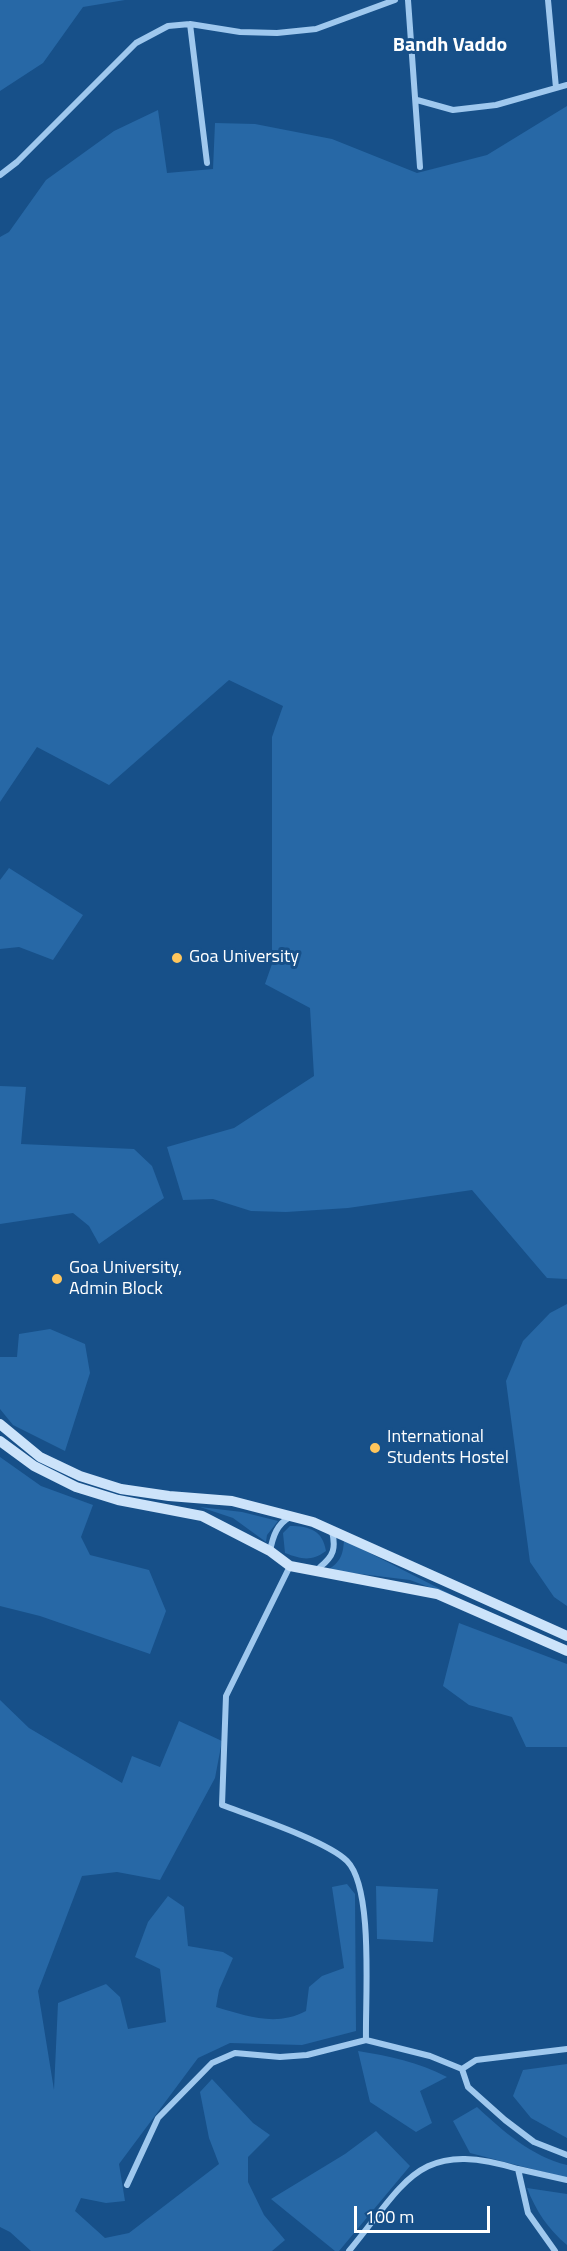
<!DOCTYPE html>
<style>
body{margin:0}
#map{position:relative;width:567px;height:2251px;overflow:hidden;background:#175089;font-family:"Titillium Web",sans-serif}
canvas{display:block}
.scale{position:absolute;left:354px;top:2206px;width:136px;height:27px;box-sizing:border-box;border:3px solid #fff;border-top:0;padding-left:8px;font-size:18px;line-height:21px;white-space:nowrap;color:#fff;-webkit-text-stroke:4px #175089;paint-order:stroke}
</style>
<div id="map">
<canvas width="567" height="2251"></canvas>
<div class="scale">100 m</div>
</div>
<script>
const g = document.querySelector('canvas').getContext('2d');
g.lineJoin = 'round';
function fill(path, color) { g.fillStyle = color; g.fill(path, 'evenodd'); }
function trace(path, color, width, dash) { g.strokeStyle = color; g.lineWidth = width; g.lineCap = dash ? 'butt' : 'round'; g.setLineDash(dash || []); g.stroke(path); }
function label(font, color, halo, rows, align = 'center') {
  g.font = font + ' "Titillium Web",sans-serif'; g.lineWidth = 6; g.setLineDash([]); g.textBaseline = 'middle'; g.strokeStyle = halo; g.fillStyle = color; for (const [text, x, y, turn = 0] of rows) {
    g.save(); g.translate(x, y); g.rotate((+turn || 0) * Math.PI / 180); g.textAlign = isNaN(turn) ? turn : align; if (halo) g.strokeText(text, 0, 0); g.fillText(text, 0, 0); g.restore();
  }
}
fill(new Path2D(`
 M0 0H125L83 7 43 63 0 91Z
 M567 106V1279L547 1278 472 1190 348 1208 286 1212 251 1211 213 1199 183 1200 167 1147 234 1128 314 1076 310 1008 265 984 272 964V737L283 706 229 680 109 785 37 747 0 802V237L9 232 46 180 114 131 158 110 167 173 213 169 215 123 255 124 332 139 417 173 487 155Z
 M9 868 83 915 53 960 19 947 0 949V880Z
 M0 1086 26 1087 21 1144 134 1149 152 1166 164 1198 99 1244 89 1226 73 1213 0 1224Z
 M567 1304V1606L554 1597 530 1562 506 1381 523 1341 550 1313Z
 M50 1329 85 1344 90 1373 65 1451 13 1425 0 1409V1357H17L19 1334Z
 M0 1457 41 1486 93 1505 81 1537 90 1555 149 1570 166 1611 150 1654 40 1616 0 1606Z
 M200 1507 242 1512 278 1521 267 1535 266 1542 233 1518Z
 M290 1526C310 1526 323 1531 326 1551 311 1562 301 1559 285 1553L283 1533Z
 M344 1540 458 1598 410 1580 328 1570C341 1561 343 1555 344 1540Z
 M459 1623 567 1664V1747H526L512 1717 469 1705 443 1686Z
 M0 1700 29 1728 122 1783 132 1756 160 1767 179 1721 222 1741 215 1778 160 1880 117 1872 82 1876 38 1991 54 2090 58 2003 106 1984 120 1997 128 2029 166 2022 160 1969 135 1957 148 1922 168 1896 184 1907 188 1946 223 1952 233 1958 219 1990 216 2007C247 2016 276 2027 306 2011L309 1987 322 1976 344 1968 332 1887 347 1884 355 1894 356 2031 302 2045 230 2043 198 2058 119 2164 125 2201 106 2203 81 2198 75 2211 105 2238 129 2233 219 2164 209 2138 200 2092 212 2079 253 2123 270 2135 248 2157V2182L264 2215 285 2240 272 2251H31L10 2232 0 2227Z
 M376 1886 438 1889 433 1942 377 1939Z
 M358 2051C389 2056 418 2062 447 2077L420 2091 432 2123 416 2132 370 2102Z
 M567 2064V2138L531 2118 513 2096 523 2070Z
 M477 2107C504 2132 531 2156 567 2165V2178L470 2153 453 2121Z
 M376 2131 410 2166 339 2251H335L271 2199 345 2154Z
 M527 2188 567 2194V2245C548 2229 536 2211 527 2188Z`), '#2768a6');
trace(new Path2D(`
 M408 0 420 167
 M548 0 556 88
 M190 24 207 163
 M417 100 453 110 496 105 567 85
 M0 175 17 162 136 43 168 26 190 24 240 32 277 33 316 29 395 0
 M270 1551C273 1536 277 1524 290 1517
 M290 1566 226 1696 222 1805C251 1816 327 1841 347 1861 374 1888 365 2000 366 2040L430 2056 462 2069 468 2087 505 2120 534 2142 567 2155
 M320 1567C334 1556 336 1548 332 1531
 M462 2069 476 2060 567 2049
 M127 2185 158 2118 212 2063 235 2053 280 2057 307 2055 366 2040
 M349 2251C406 2182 418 2138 518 2169
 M555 2251 528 2213 518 2169 567 2180`), '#9fc8ee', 6);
trace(new Path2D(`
 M0 1424 40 1457 80 1476 121 1489 169 1496 232 1501 313 1522 567 1636
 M0 1441 34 1466 76 1487 118 1500 202 1516 270 1551 290 1566 437 1594 567 1651`), '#cce3fa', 10);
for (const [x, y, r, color] of [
 [177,958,6,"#ffc65c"],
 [57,1279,6,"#ffc65c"],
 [375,1448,6,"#ffc65c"]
]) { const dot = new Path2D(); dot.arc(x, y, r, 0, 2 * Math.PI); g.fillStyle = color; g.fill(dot); trace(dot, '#175089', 2); }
label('18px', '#fff', '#175089', [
 ["Goa University",189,958],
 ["Goa University,",69,1269],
 ["Admin Block",69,1290],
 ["International",387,1438],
 ["Students Hostel",387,1459]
], 'left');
label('bold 20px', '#fff', '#175089', [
 ["Bandh Vaddo",450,46]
]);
</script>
